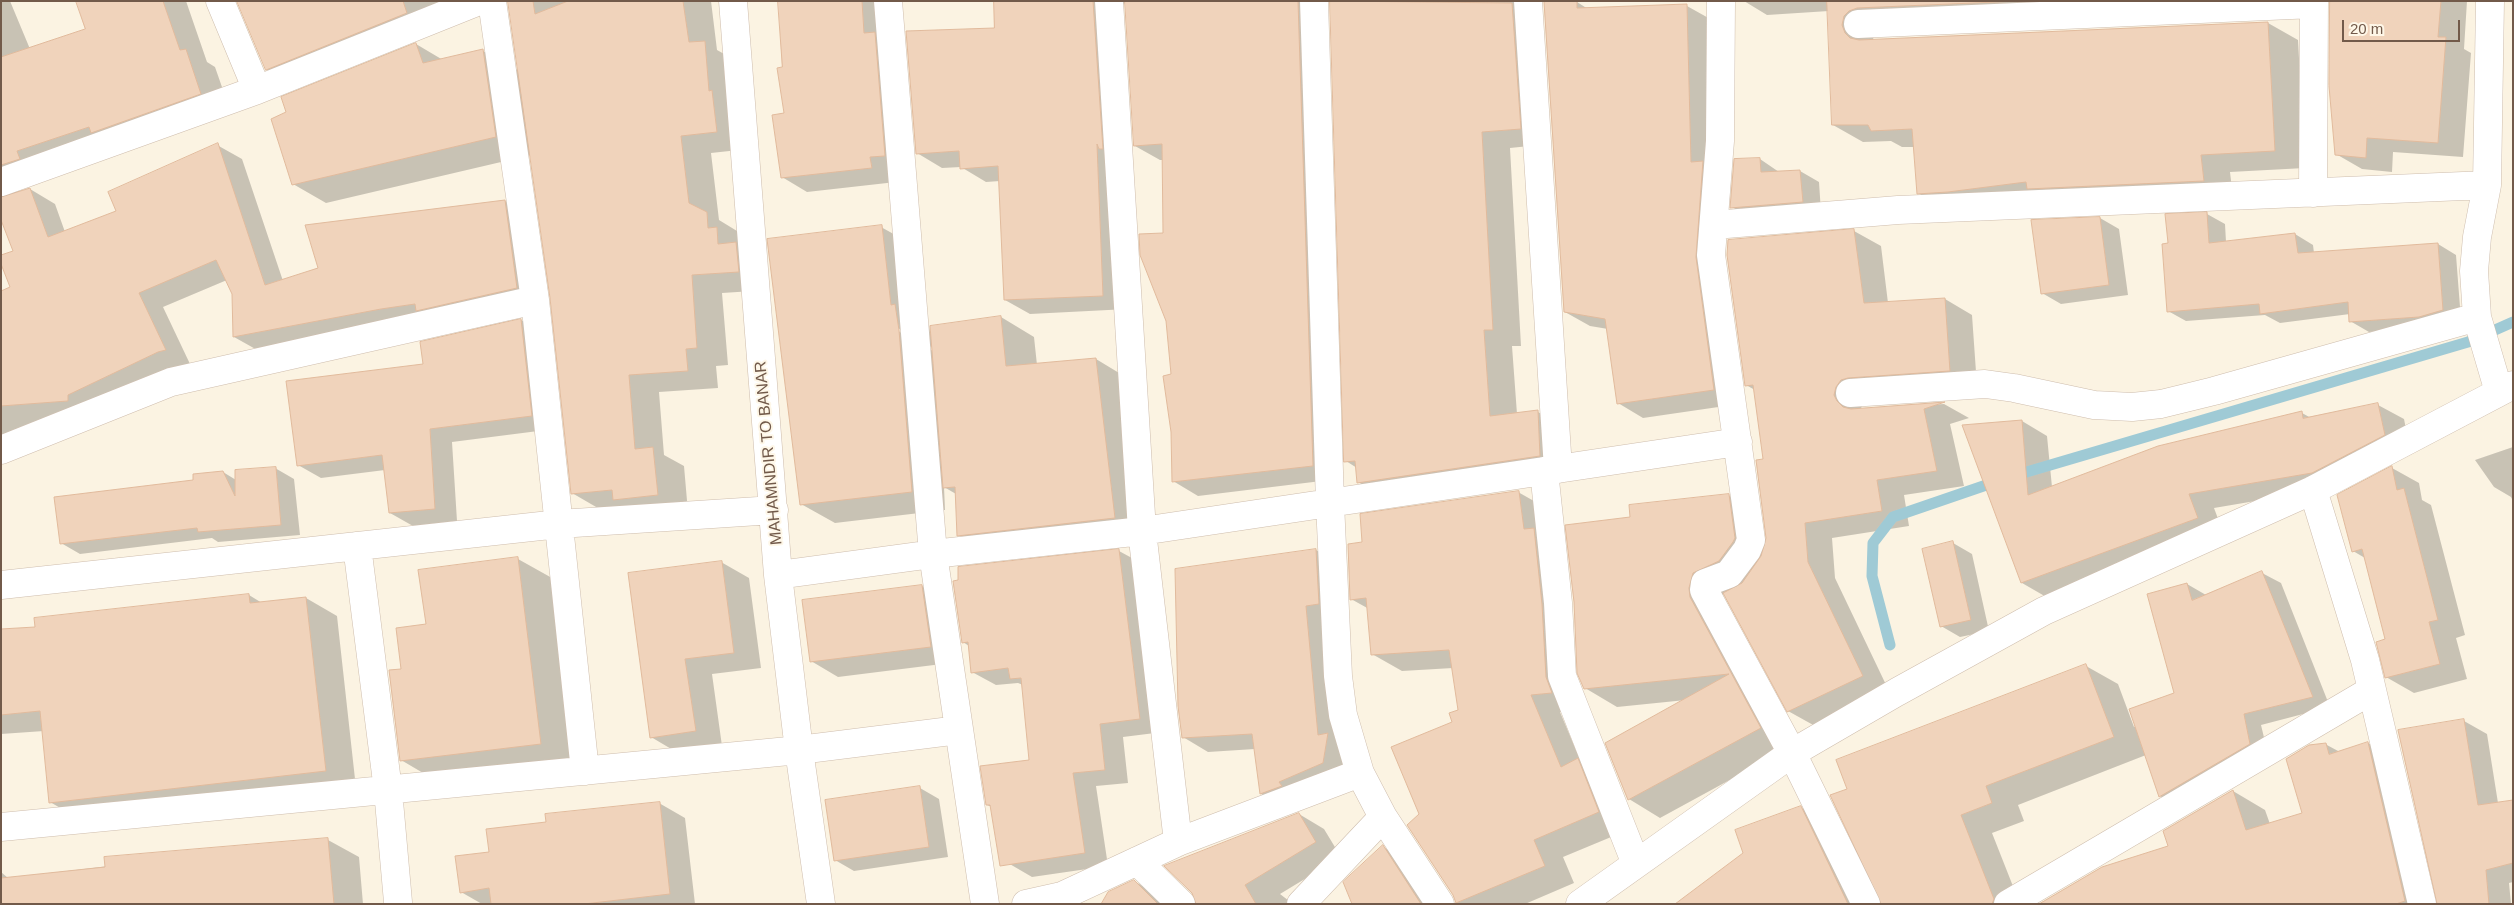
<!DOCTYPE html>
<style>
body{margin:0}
#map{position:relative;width:2514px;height:905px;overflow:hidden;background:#fbf3e2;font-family:Arial,sans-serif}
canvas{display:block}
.frame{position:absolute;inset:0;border:2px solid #725a4a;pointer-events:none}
.scale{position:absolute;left:2342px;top:20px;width:118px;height:22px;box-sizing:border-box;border:2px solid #725a4a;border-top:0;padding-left:6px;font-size:15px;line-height:18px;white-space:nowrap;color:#725a4a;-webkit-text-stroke:4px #fef7e8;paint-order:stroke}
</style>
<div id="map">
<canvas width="2514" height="905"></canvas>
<div class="frame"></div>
<div class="scale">20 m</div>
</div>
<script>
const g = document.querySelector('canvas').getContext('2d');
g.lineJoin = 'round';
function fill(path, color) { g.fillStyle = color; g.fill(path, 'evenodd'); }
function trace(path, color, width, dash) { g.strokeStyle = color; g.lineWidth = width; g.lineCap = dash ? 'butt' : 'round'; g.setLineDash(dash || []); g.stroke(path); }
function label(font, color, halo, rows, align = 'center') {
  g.font = font + ' Arial,sans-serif'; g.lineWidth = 4; g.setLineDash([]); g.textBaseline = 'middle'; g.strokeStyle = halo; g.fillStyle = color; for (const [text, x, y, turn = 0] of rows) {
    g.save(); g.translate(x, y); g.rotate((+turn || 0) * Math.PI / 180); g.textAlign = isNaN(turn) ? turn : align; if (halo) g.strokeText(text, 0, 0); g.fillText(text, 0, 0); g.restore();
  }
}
fill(new Path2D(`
 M1 1H10L30 49 87 30 77 1H186L207 62 215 67 230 110 19 188 16 195 30 189 55 204 65 232 118 212 217 145 242 159 283 281 505 201 529 215 542 302 259 351 234 337V294L227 280 163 307 190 364 1 460V292L12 288 14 252 1 217Z
 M248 1H495L297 87 266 69Z
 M509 1H711L717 50 735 60 748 149 711 153 719 220 737 231 738 241 747 246 769 290 722 293 728 365 716 366 718 388 659 392 664 455 684 466 688 512 603 511 572 493 552 298 531 155 326 203 293 184 416 44 443 60 483 51 519 71Z
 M779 1H883L896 182 807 192 782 177 785 114Z
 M995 1H1324L1338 479 1198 496 1173 481 1172 375 1164 234V160H1160L1135 146 1126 2 1120 8 1128 309 1030 314 1005 300 1000 181 986 182 961 167 942 168 917 153 995 30Z
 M1331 1H1536L1549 144 1510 148 1521 346H1512L1517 414 1538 412 1566 428 1568 472 1387 499 1358 482 1357 468 1346 461Z
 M1744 1H2212L1874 34 1873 40 2268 23 2298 40 2305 168 2230 172 2233 198 1949 210 1918 193 1915 147H1902L1891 141 1863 142 1833 125 1829 11 1767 15Z
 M2331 1H2467L2464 49 2471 53 2463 157 2393 152 2392 172 2362 169 2336 154Z
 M1577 2 1588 9 1687 6 1712 20 1721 272 1739 404 1643 418 1618 403 1608 329 1590 326 1565 312Z
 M1760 159 1779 172 1800 171 1819 182 1821 212 1751 218 1732 207Z
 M2207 214 2225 224 2226 242 2295 234 2313 245 2314 253 2438 244 2456 255 2461 320 2438 327 2369 332 2350 321V314L2280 323 2265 315 2186 321 2168 311 2170 244Z
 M2100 218 2119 229 2128 295 2061 304 2042 293 2032 221Z
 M881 227 915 246 924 323 929 325 930 334 1001 317 1034 337 1037 365 1096 359 1129 379 1149 537 992 554 958 535 956 494 944 487 945 510 835 523 801 504ZM894 326 933 348V351L893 328Z
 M1854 231 1881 246 1888 303 1945 299 1972 315 1977 386 1863 402 1861 409 1944 404 1969 418 1950 424 1964 486 1904 495 1909 526 1832 538 1835 578 1889 691 1815 726 1788 711 1724 592 1720 607 1792 746 1660 818 1629 799 1686 700 1617 707 1585 688 1631 518 1728 495 1760 513 1765 548 1768 538 1765 460 1755 390 1746 385Z
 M521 320 544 333 554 429 452 442 457 521 413 526 390 513 385 470 321 478 298 465 424 365Z
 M2378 405 2404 419 2410 449 2338 487 2214 508 2223 532 2048 598 2022 583 1963 426 2022 421 2047 436 2052 487 2302 413 2311 418Z
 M2513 447V501L2511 497 2494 487 2475 460Z
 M275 468 294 479 300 535 218 542 212 538 80 554 61 543 195 481 223 472 236 480Z
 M2392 468 2419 483 2422 500 2431 505 2465 635 2456 638 2467 679 2414 693 2386 677 2387 640 2365 558 2353 551Z
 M1518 492 1548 509 1576 695 1581 709 1560 712 1581 762 1628 830 1563 857 1574 883 1525 904H1459L1457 902 1454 723 1459 711 1453 668 1402 671 1372 654 1369 609 1351 599 1363 543Z
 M1953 543 1972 554 1989 631 1960 637 1941 626Z
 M1316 550 1342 565 1349 778 1286 808 1261 794 1255 749 1208 752 1183 737 1176 570Z
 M1119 551 1143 564 1163 732 1123 737 1128 783 1096 786 1108 866 1032 877 1008 863 992 807 987 805 1031 761 1023 685 1018 683 996 685 972 672 969 646 963 642Z
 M518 559 552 578 574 763 435 780 401 760 402 670 427 626Z
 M721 562 749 578 761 668 712 674 722 746 678 753 651 737Z
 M2262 573 2281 583 2330 707 2261 725 2268 754 2178 807 2160 796 2146 755 2018 805 2024 821 1992 833 2020 904H1882L1849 789 2086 666 2118 684 2134 727 2136 726 2175 694 2187 584 2206 595Z
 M922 586 949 602 958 662 838 677 811 661Z
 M249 595 262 603 306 598 337 616 356 788 81 820 50 802 44 731 1 734V631L37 628Z
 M2464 721 2487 734 2498 803 2513 801V882L2509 883 2511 904H2438Z
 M2368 743 2400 762 2434 904H2058L2169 847 2233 791 2265 810 2270 824 2304 814 2325 744 2340 752Z
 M920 788 939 799 948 857 854 871 835 860Z
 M659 803 685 818 695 904H482L461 892 491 853 548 823Z
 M1800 807 1833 826 1871 904H1678L1745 854Z
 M1299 814 1324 829 1341 857 1280 894 1293 904H1197V899L1166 866Z
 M328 840 359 857 363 904H1V872L8 878Z
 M1383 847 1408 861 1437 904H1353Z
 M1134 881 1160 896 1167 904H1103Z`), '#0003');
trace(new Path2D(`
 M2013 476 2468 342 2513 322
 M1890 645 1872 576 1873 543 1893 517 1998 481`), '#9fcad5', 11);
const building = new Path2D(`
 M76 1H163L180 50 186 49 201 94 91 133 89 127 17 151 20 159 1 165V57L85 29Z
 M237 1H403L407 13 266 70Z
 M508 1H533L535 14 568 1H683L689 42 705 41 709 91 712 90 717 132 681 136 689 203 707 212 708 228 717 227 718 244 736 242 739 272 692 275 697 348 686 349 688 371 629 375 635 449 653 447 658 495 613 500 612 490 571 494 550 298Z
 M778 1H862L864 33 875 32 885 156 870 157 872 168 781 178 772 115 784 113 777 68 782 67Z
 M994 1H1093L1103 149H1099L1097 144 1103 296 1004 300 998 166 960 169 959 151 916 154 906 31 994 28Z
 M1125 1H1298L1313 466 1172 482 1171 432 1163 376 1171 374 1166 321 1140 255 1139 234 1163 233 1162 144 1134 146Z
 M1330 1 1512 3 1521 129 1482 132 1493 330H1484L1490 416 1538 410 1540 456 1357 483 1355 461 1344 462Z
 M1577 1V8L1687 4 1691 162 1703 161 1696 257 1714 390 1617 404 1605 319 1564 312 1544 2Z
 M1827 1H2020L1857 8 1849 11 1844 16 1842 25 1845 33 1850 38 1859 40 2268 22 2275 151 2201 155 2204 181 2027 189 2026 182 1948 192 1917 194 1912 129 1871 131 1868 125H1832Z
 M2330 1H2441L2438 37H2446L2438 143 2367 138 2366 158 2335 155 2329 86Z
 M416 43 423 63 483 49 496 137 292 185 271 119 286 112 281 97Z
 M218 143 265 285 318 268 305 225 505 200 517 288 416 311 415 304 381 309 233 337 232 294 216 260 139 293 166 350 158 352 68 395V401L1 406V291L10 287 1 264V255L13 251 1 220V197L30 188 48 237 116 211 108 192Z
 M1760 158 1761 172 1800 170 1803 202 1730 208 1734 159Z
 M2207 212 2209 243 2295 233 2298 253 2438 243 2443 310 2419 317 2349 322 2348 302 2260 314 2259 304 2167 312 2162 244 2168 243 2165 214Z
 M2100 217 2109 285 2041 294 2031 220Z
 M882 225 891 305 895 304 899 330 912 492 800 505 767 239Z
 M1854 229 1864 303 1945 298 1950 371 1848 378 1841 380 1836 387 1834 395 1837 401 1843 407 1851 409 1945 402 1924 409 1937 471 1877 480 1882 511 1805 523 1808 562 1863 676 1787 712 1723 593 1742 583 1761 556 1766 538 1756 460 1763 459 1753 385 1745 386 1727 255 1728 240Z
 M1001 316 1006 366 1096 358 1115 518 957 536 955 487 943 488 930 326Z
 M521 319 532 416 430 429 435 509 389 513 382 455 297 466 286 381 423 364 420 342Z
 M2378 403 2385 435 2312 473 2189 494 2198 518 2021 583 1962 425 2022 420 2028 495 2158 446 2302 411 2303 418Z
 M2392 466 2397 490 2404 488 2438 620 2429 622 2440 664 2385 678 2376 642 2385 639 2362 549 2352 552 2337 495Z
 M276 467 281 525 198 532 197 528 60 544 54 497 193 480V474L223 471 235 496V470Z
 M1519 491 1524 529 1534 528 1542 604 1546 677 1552 693 1531 695 1561 767 1578 758 1599 812 1534 840 1545 866 1456 903 1453 895 1407 825 1419 814 1391 747 1452 722 1449 713 1458 710 1449 650 1371 655 1366 598 1350 600 1348 544 1362 542 1360 514Z
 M1729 494 1735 538 1733 542 1719 561 1693 573 1689 588 1690 597 1761 728 1628 800 1605 743 1729 674 1584 689 1577 673 1574 602 1565 525 1630 517 1629 505Z
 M1953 541 1971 620 1940 627 1922 549Z
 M1119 549 1140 719 1100 724 1105 770 1073 773 1085 853 1000 866 990 805H986L980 766 1029 760 1021 678 1010 679 1008 668 971 673 968 642 962 643 953 581 958 580V567Z
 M1316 549 1319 604 1306 606 1318 735 1328 733 1323 763 1279 782 1282 786 1260 794 1252 734 1182 738 1178 706 1175 569Z
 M518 557 541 744 400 761 389 670 401 669 396 628 426 624 418 570Z
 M722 561 734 653 685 659 696 731 650 738 628 573Z
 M2262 571 2313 697 2244 714 2250 744 2159 797 2129 709 2174 693 2147 594 2187 583 2192 600Z
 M922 585 931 647 810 662 802 600Z
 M249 594 250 603 306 597 326 771 49 803 40 711 1 715V629L35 627 34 618Z
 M2086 664 2114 737 1986 786 1992 803 1961 815 1994 899 1992 904H1881L1830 795 1847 789 1836 760Z
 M2464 719 2478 805 2513 800V863L2486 870 2489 904H2437L2398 730Z
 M2368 742 2405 901 2396 904H2039L2102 867 2168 846 2163 831 2233 790 2246 830 2302 813 2286 759 2309 745 2326 743 2329 754Z
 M920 786 929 847 834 861 825 800Z
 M660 802 670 894 584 904H491L489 888 460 893 455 856 489 852 486 829 546 822 545 814Z
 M1801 806 1848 904H1675L1743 853 1735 830Z
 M1299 813 1316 842 1245 885 1256 904H1196L1192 893 1164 866Z
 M328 838 334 904H1V878L105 867 104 857Z
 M1383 845 1421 904H1352L1343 882Z
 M1134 880 1158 904H1101L1108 892Z`);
fill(building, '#f0d3bb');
trace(building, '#e1ba9c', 1);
const street = new Path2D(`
 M220 1 257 90
 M492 1 535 300 585 771
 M733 1 778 575 799 750 821 904
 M888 1 933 554 985 904
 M1109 1 1142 531 1178 842
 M1314 1 1330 503 1338 676 1343 715 1360 773 1383 817 1440 904
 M1528 1 1558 469
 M1721 1 1720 141 1711 255 1751 540 1747 550 1729 574 1705 583 1704 590 1792 753 1866 904
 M2490 1 2487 185 2477 237 2474 271 2477 317 2499 392
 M1858 24 2314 4
 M1 182 257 90 479 1
 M2313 193 2314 1
 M1714 225 1898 210 2487 185
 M1850 393 1985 384 2014 388 2094 405 2132 407 2161 404 2214 391 2477 317
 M1 450 171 382 535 300
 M1544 471 1558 603 1562 676 1636 864
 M2313 490 2365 660 2422 904
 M357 546 388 790 398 902
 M778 575 933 554 1142 531 1738 442
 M1 585 559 524 774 510
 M1 827 799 750 959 730
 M1137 861 1181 904
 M1026 904 1062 896 1178 842 1360 773
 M1301 904 1383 817
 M1580 904 1792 753 1897 692 2044 611 2313 490 2513 385
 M2008 904 2372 690`);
trace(street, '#cebdad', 29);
trace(street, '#fff', 28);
label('16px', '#725a4a', '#fef7e8', [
 ["MAHAMNDIR TO BANAR",769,453,-95]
]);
</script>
